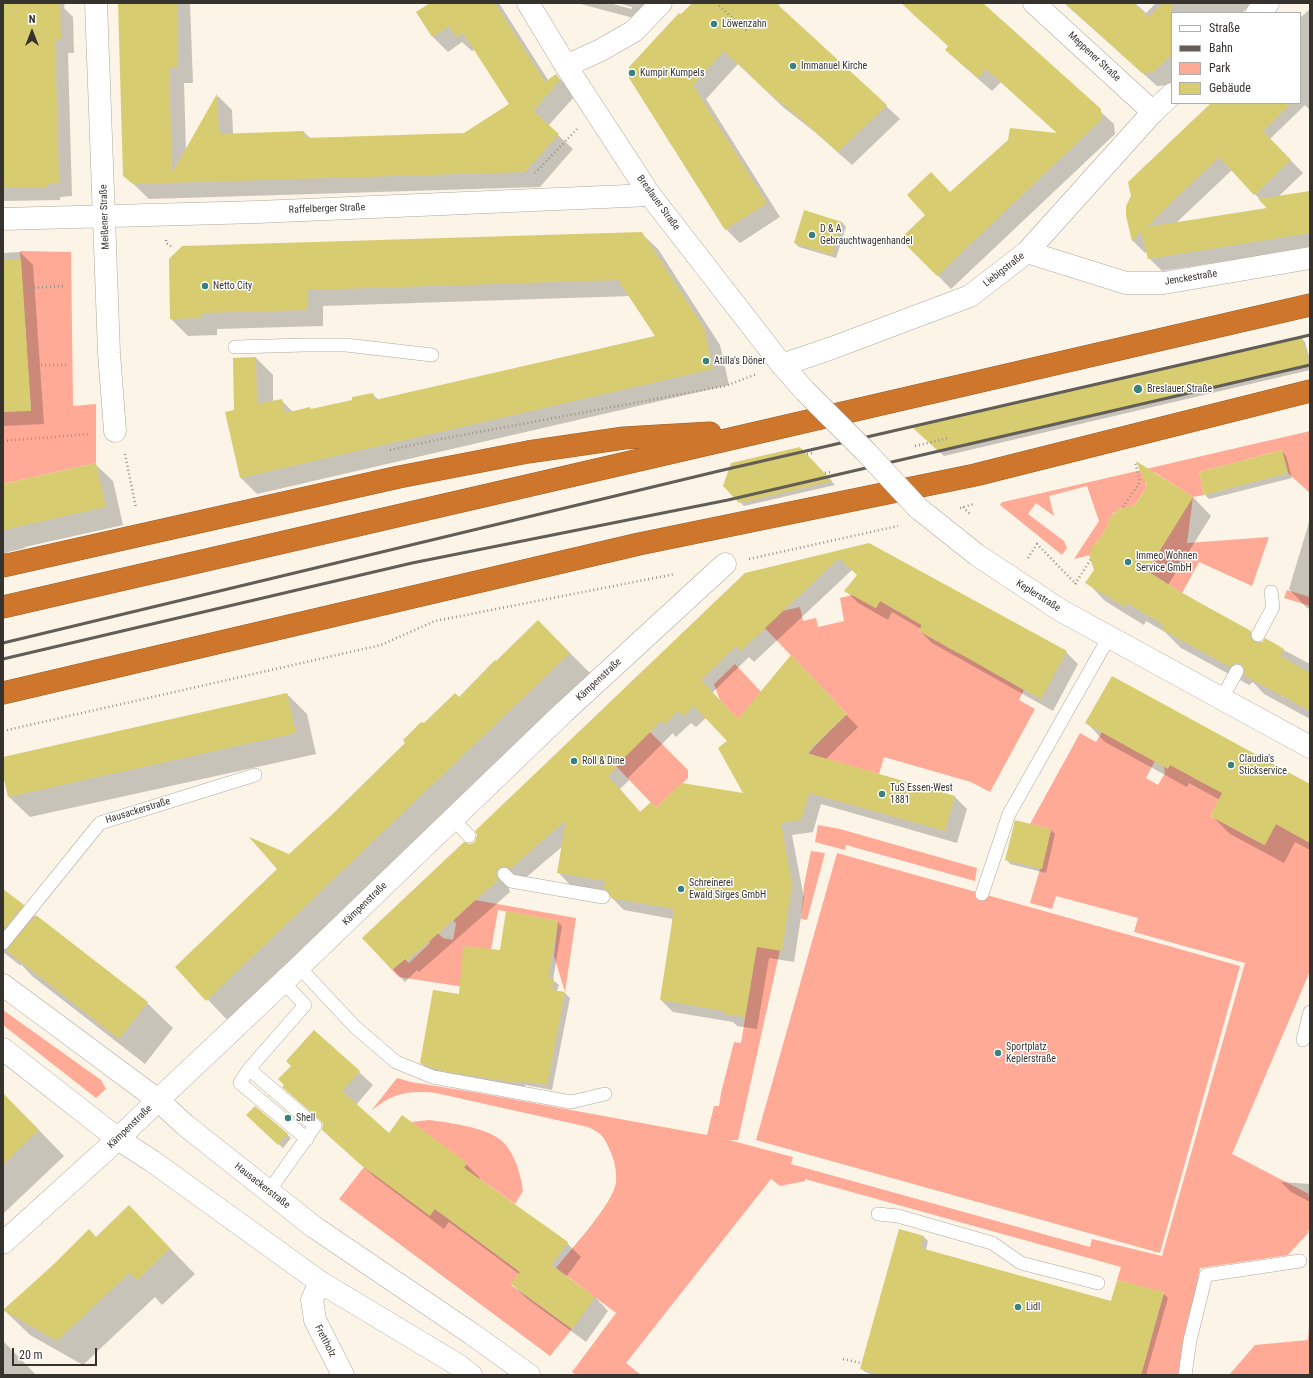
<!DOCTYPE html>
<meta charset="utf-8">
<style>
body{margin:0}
#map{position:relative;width:1313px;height:1378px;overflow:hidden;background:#fbf4e7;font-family:"Roboto Condensed",sans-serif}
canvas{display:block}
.frame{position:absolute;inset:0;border:4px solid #36332e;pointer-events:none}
.legend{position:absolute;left:1171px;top:12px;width:130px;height:92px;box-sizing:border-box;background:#fff;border:1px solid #afadab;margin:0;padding:5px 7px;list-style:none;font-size:12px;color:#36332e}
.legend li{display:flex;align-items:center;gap:8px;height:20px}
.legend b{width:20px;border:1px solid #afadab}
.north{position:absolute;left:12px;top:12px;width:40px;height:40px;-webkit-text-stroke:3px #fff;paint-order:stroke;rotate:0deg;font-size:11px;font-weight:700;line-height:16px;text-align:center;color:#36332e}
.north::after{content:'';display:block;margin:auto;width:14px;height:18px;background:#36332e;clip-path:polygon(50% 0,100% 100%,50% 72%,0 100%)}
.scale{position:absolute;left:12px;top:1348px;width:85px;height:18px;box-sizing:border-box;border:2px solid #36332e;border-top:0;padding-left:5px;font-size:12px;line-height:14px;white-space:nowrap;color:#36332e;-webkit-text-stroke:3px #fff;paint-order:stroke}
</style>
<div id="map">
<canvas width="1313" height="1378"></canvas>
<div class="frame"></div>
<ul class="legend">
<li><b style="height:5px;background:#fff"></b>Straße</li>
<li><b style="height:5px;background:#625e57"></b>Bahn</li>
<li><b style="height:11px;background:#ffaa97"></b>Park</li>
<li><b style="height:11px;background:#d8cc70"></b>Gebäude</li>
</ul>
<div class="north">N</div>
<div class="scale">20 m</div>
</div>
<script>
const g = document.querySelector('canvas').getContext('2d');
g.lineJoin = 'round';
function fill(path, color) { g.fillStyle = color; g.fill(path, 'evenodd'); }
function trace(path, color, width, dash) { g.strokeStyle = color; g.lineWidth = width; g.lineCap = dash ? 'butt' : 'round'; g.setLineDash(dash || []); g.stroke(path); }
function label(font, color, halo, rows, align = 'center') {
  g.font = font + ' "Roboto Condensed",sans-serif'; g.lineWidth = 3; g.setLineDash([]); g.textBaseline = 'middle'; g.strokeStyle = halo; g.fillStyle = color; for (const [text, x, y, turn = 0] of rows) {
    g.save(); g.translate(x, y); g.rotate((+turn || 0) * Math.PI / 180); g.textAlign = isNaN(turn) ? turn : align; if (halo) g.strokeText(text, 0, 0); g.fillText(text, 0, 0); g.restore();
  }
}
fill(new Path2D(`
 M20 251 71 252 73 406 96 404V463L3 484V412L31 410Z
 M1310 431V493L1288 473 1282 450 1199 472 1204 495 1193 497 1187 543 1269 537 1252 586 1199 562 1182 593 1147 571 1193 497 1154 472 1145 484 1147 487 1132 509 1128 507 1118 509 1116 512H1114L1108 522V525L1099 540 1096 541 1090 555 1074 559 1099 521 1087 486 1049 496 1054 516 1036 503 1028 514 1064 541 1067 548 1062 555 1000 505 1001 503 1003 502Z
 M1287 590 1310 597V606L1284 598Z
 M861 593V600L876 608 880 601 922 625 919 631 958 653 961 646 987 669 1024 690 1019 700 1035 709 990 792 971 782 884 757 879 774 808 754 814 747 847 714 760 623 770 614 800 607 803 621 816 618 818 627 844 621 840 598Z
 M735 664 764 695 738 719 720 700 714 684Z
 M650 732 688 770V778L656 808 616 766Z
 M1102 732 1139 753 1158 755 1146 778 1158 785 1165 773 1163 762C1184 770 1202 785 1224 792L1210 816 1264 845 1276 824 1310 843V971L1232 1154 1309 1194 1308 1196 1310 1198V1224L1308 1233 1288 1255 1200 1268 1180 1375H1141L1164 1293 1117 1280 1121 1267 805 1179V1181L780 1186 771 1179 626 1363 641 1375H576L572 1372 616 1313 556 1268C571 1249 612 1205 616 1183 617 1174 615 1162 611 1153 605 1138 603 1134 588 1127L436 1093C409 1090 392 1093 371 1111L397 1078 411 1082 473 1092 707 1135 714 1106H719L721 1093 734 1042 741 1043 753 970 742 944 780 950 738 1140H729L793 1157 791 1164 1090 1247 1092 1239 1162 1256 1245 963 1134 932 1138 918 1056 896 1052 909 1030 903 1040 869 1042 868 1051 830 1030 824 1080 733 1096 742Z
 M818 825 840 829 977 868 975 881 846 845 845 850 815 842Z
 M811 851 825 853 807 920 801 919 804 885Z
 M837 853 1240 966 1160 1253 756 1140Z
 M475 900 576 918 565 992 554 956 558 921 498 910 484 990 399 977 392 970 405 959 409 963 430 943 429 942 438 933 443 938 453 940 456 923 453 921Z
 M3 1010 101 1080 106 1089 96 1098 3 1025Z
 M429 1120C450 1123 486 1127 502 1141 515 1153 521 1175 523 1191L515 1204 464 1168 466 1163 411 1122Z
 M364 1167 435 1209 520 1272 511 1285 572 1329 550 1356 339 1199Z
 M1310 1314V1375H1229L1255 1345 1308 1340Z`), '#ffaa97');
fill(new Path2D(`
 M3 3H65L64 8 73 17 74 53H68L72 196 60 197V200L3 201Z
 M119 3H190L193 83H184L186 152 218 96 232 110 233 134 304 132 311 139 464 134 510 105 475 49 472 51 462 42 448 52 433 37 417 13 432 3H499L548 80 556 75 571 90 575 96 548 126 573 149 540 187 149 199 124 175Z
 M577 3H609L632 9V7L617 3H656L641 20Z
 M693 3H781L778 6 900 119 852 165 816 133 783 107 738 64 706 99 780 217 740 243 726 229 630 78Z
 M903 3H981L1114 124 1115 134 951 289 902 239 950 194 1058 134 1001 82 992 91 960 63 946 50 949 46 916 17Z
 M1064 3H1135L1146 13 1156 3H1253L1242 13H1172V81L1168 85 1157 86Z
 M1310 9V110L1305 105 1270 139 1303 173 1278 197 1310 192V248L1162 271 1149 258 1147 251 1145 253 1132 240 1212 103H1300V18ZM1232 170 1269 209 1176 223Z
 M842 222 846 227 836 258 799 247 795 243Z
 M641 233 658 249 720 345 729 385 257 494 240 477 235 410 256 358 273 375V402L281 400 293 412 312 410 353 401 372 394 379 400 657 336 630 296 323 306V326L217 329V335L188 336 171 319 170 260Z
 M20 252 33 265 44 424 4 426 3 424V253Z
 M1301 338 1305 342 1310 360V370L944 456 913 427Z
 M800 448 835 485 744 506 724 486Z
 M1282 451 1286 456 1292 478 1209 499 1205 495Z
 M1138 463 1193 497 1211 516 1168 585 1251 632 1262 643 1265 640 1310 664V719L1264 694 1253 682 1249 685 1181 648 1165 632 1146 621 1144 625 1105 601 1087 582 1095 570 1099 541 1135 506 1148 487Z
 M95 464 113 481 123 525 25 547V548L8 552 3 559V485Z
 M1310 519V609L1307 608 1289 589Z
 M869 544 1066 652 1078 664 1053 711 932 643 920 631 921 629 892 612 888 620 858 603 846 591 858 575 852 570 754 662 749 657 712 693 739 720 803 669 858 727 825 760 955 797 967 809 957 843 821 804 813 832 792 835 804 898 794 962 769 958 757 1029 737 1026 733 1022 673 1012 661 1000 673 919 624 910 612 898 607 891 570 885 558 872 563 846 523 880 508 885 510 892 419 972 417 970 405 982 364 939 471 845 476 842 746 574ZM707 717 729 741 745 795 656 809 641 813 620 789 629 780 628 778 673 733 676 737 691 723 696 727Z
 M538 621 595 678 232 1025 177 967 279 869 289 855 336 811 424 725 459 698Z
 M287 694 307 714 316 754 30 817 9 797 3 770V758Z
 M1087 723 1310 786V850L1295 842 1284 863 1230 834 1211 815 1220 800 1189 783 1187 787 1105 742Z
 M1016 821 1051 830 1055 834 1046 873 1010 864 1006 859Z
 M3 890 23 905 35 917 147 1003 173 1028 145 1064 32 976 21 964V966L3 952Z
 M557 921 562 926 553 980 559 985 557 991 565 993 570 998 552 1090 525 1085V1087L441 1074 426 1068 421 1063 460 995 500 951Z
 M314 1031 373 1085 356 1105 389 1135 466 1164 480 1178 479 1179 567 1243 581 1257 566 1277 595 1297 608 1311 586 1342 526 1298 512 1284 519 1274 449 1222 444 1229 376 1178 337 1143 324 1124 283 1087 292 1066Z
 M3 1102 32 1123 64 1156 3 1214Z
 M251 1119 287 1134 291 1138 283 1148Z
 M1281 1182 1310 1184V1202L1291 1192Z
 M129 1206 195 1274 162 1305 155 1297 83 1365 30 1335 4 1310 96 1238Z
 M900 1230 924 1237 928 1241 926 1250 1112 1302 1163 1293 1168 1298 1146 1375H874L865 1372 861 1368Z
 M3 1341 13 1351 36 1375H3Z`), '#0003');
fill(new Path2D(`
 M3 3H60L61 40H55L59 183 48 184V187L3 188Z
 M118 3H177L178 68H169L172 173 217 94 219 134 304 131 305 138 464 133 509 104 463 33 456 37 449 26 432 37 416 12 430 3H495L545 82 556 74 560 80 533 111 559 134 525 172 133 184 123 176Z
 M694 3H776L887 105 838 152 801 119 769 93 724 51 693 85 767 203 725 230 629 78V67L679 13 681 14 691 4 692 5Z
 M901 3H983L1101 109V120L937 276 900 239 925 215 907 195 931 172 950 192 1008 140 1010 128 1057 133 986 69 978 78 945 50 948 46Z
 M1065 3H1133L1149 17 1163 3H1172V54L1154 72 1142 73Z
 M1211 103H1291L1263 131 1291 160 1254 195 1219 157 1146 227 1267 208 1258 199 1310 191V233L1148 259 1141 232 1132 241 1126 216V206L1131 196 1128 182Z
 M804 210 842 222 832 255 794 243Z
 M642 232 704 328 713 369 240 478 225 412 234 410 233 358 256 357 257 404 282 399 285 413 310 407 311 409 352 400V397L373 393 375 400 655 336 618 280 307 290V310L201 313V318L170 319 169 259 182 246Z
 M21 259 31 411 3 412V260Z
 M1302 337 1309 365 939 452 911 426Z
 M800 447 832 481 739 503 723 486 731 463Z
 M1282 450 1288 473 1204 495 1199 472Z
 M1136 461 1193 497 1147 571 1182 593 1251 631 1250 636 1254 642 1258 643 1262 642 1265 638 1284 649 1280 656 1310 673V711L1244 675 1245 670 1241 664 1236 663 1233 664 1230 667 1161 629 1164 625 1127 603 1125 607 1085 583 1094 570 1089 555 1091 553 1090 550 1096 541 1099 540 1108 525V522L1111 516 1118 509 1135 505 1147 487Z
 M96 463 106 507 3 530V484Z
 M869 543 1067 651 1041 699 919 631 922 625 880 601 876 608 844 591 857 575 839 558 741 651 736 646 701 680 738 719 791 655 847 714 807 753 955 796 945 831 809 793 801 820 781 823 792 885 782 951 757 947 745 1017 724 1014V1011L660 1000 674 909 611 898 608 891 604 889 605 881 557 873 566 820 510 869 506 866 499 868 496 872 498 880 407 961 405 959 392 970 362 938 464 842 470 844 475 842 477 835 475 831 745 573ZM694 706 727 741 718 748 743 793 682 783 656 808 651 802 640 812 608 776 617 767 616 766 662 720 664 725 678 711 683 716Z
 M538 620 570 653 206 1001 175 967 277 869 249 837 289 854 336 811 405 743 403 740 421 722 424 723 455 693 459 697 495 660 496 661Z
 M1112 676 1310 784V843L1276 824 1265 845 1210 816 1222 793 1170 765 1168 769 1085 723Z
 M287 693 296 733 8 797 3 775V757Z
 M1015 820 1051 829 1042 869 1005 860Z
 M3 889 24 905 3 930Z
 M506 911 558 921 548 978 554 979 552 990 565 992 547 1085 520 1081V1083L453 1073 435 1069 420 1063 433 990 459 994 463 946 500 950Z
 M36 915 148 1002 119 1039 6 950Z
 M314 1030 360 1071 342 1091 389 1133 402 1115 467 1163 464 1168 568 1242 551 1265 595 1297 572 1329 511 1284 520 1272 435 1209 430 1216 361 1165 322 1130 323 1123 320 1120 282 1087 284 1085 278 1079 291 1066 286 1061Z
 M3 1093 39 1130 3 1165Z
 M255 1106 288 1134 278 1145 246 1115Z
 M129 1205 170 1248 137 1280 129 1273 57 1341 3 1310 53 1265 89 1229 96 1237Z
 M899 1229 924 1236 921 1248 1111 1301 1117 1280 1164 1292 1141 1375H883L860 1369Z`), '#d8cc70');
const service = new Path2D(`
 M235 347 305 345H346L432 355
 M1258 635 1273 607 1271 592
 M1222 698 1237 671
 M453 819 469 836
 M504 874 511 881 603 897
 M982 894 1009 814 1109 637
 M3 943 100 823 255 775
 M299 967 355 1027 396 1062 433 1077 571 1102 605 1094
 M1303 1040 1310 1012
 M249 1069 240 1083 307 1139
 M269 1191 315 1126 249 1069 305 1005 283 982
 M878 1214 898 1216 992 1243 1021 1263 1098 1283
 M1185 1375 1190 1340 1206 1275 1300 1261`);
const minor = new Path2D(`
 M96 3 109 353 115 431
 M528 3 566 66 650 195 782 365 805 391
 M1034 3 1153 112
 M1257 13 1268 3
 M566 66 601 50 634 31 661 3
 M3 219 258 212 650 195
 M1027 252 1126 283H1164L1310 258
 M782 365 832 348 970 296 1027 252 1153 112 1172 94
 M918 508 977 555 1060 610 1310 747
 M3 1243 118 1139 158 1100 299 967 564 712 725 564
 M320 1282 312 1300 315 1320 343 1375`);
const secondary = new Path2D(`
 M3 985 158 1100 185 1125 314 1227 472 1334 529 1375
 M3 1049 118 1139 152 1161 320 1282 458 1365 471 1375`);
const motorway = new Path2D(`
 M3 566 399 477 528 452 624 438 710 433
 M3 607 1310 305
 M3 693 639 544 975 475 1310 391`);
trace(service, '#afa79c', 14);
trace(minor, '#afa79c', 23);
trace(secondary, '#afa79c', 23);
trace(motorway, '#985f2d', 23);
trace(new Path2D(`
 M716 3 748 32
 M535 173 577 129
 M166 240V243L172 247
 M30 288 66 286
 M37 365H69
 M3 441 90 434
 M915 446 948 438
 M390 450 436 440 725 386 757 374
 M125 454 136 508
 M807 454 813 453
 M825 473 831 472
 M963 507 971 515
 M1123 507 1140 482 1135 461
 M960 508 974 504
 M1028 558 1037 544 1076 584
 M749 559 898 526
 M1075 584 1091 559
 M3 731 381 645 435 621 675 574
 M843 1359 861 1363`), '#979289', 2.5, [1, 3]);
trace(service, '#fff', 13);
trace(minor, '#fff', 22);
trace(secondary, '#fff', 22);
trace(motorway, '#cd762c', 22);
trace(new Path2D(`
 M3 643 719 471 1310 335
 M3 659 412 563 728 500 1310 365`), '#625e57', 3);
const minorBridge = new Path2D(`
 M805 391 867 453 918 508`);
trace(minorBridge, '#afa79c', 23, []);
trace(minorBridge, '#fff', 22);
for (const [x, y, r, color] of [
 [714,24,4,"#398180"],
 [793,66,4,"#398180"],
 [632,73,4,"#398180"],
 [812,235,4,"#398180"],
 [205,286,4,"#398180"],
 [706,361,4,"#398180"],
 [1138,389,5,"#398180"],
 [1128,562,4,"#398180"],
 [574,761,4,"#398180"],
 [1231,765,4,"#398180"],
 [882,794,4,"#398180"],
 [681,889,4,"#398180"],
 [998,1053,4,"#398180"],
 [288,1118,4,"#398180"],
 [1018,1307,4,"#398180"]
]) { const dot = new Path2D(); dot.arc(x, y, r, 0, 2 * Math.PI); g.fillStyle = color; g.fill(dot); trace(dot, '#fff', 1.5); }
label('10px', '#36332e', '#fff', [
 ["Löwenzahn",722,24],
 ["Immanuel Kirche",801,66],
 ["Kumpir Kumpels",640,73],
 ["D & A",820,229],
 ["Gebrauchtwagenhandel",820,241],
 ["Netto City",213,286],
 ["Atilla's Döner",714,361],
 ["Breslauer Straße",1147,389],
 ["Immeo Wohnen",1136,556],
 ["Service GmbH",1136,568],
 ["Claudia's",1239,759],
 ["Stickservice",1239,771],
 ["Roll & Dine",582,761],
 ["TuS Essen-West",890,788],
 ["1881",890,800],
 ["Schreinerei",689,883],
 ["Ewald Sirges GmbH",689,895],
 ["Sportplatz",1006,1047],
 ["Keplerstraße",1006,1059],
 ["Shell",296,1118],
 ["Lidl",1026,1307]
], 'left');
label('10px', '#36332e', '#fff', [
 ["Meppener Straße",1094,57,43],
 ["Breslauer Straße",658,203,54],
 ["Raffelberger Straße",327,209,-2],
 ["Meißener Straße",105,217,-92],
 ["Liebigstraße",1004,270,-38],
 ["Jenckestraße",1191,278,-9],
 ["Keplerstraße",1038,596,32],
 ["Kämpenstraße",599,680,-43],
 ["Hausackerstraße",138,811,-17],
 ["Kämpenstraße",365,904,-44],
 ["Kämpenstraße",130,1127,-44],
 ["Hausackerstraße",262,1186,38],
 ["Frettholz",325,1341,63]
]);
</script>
